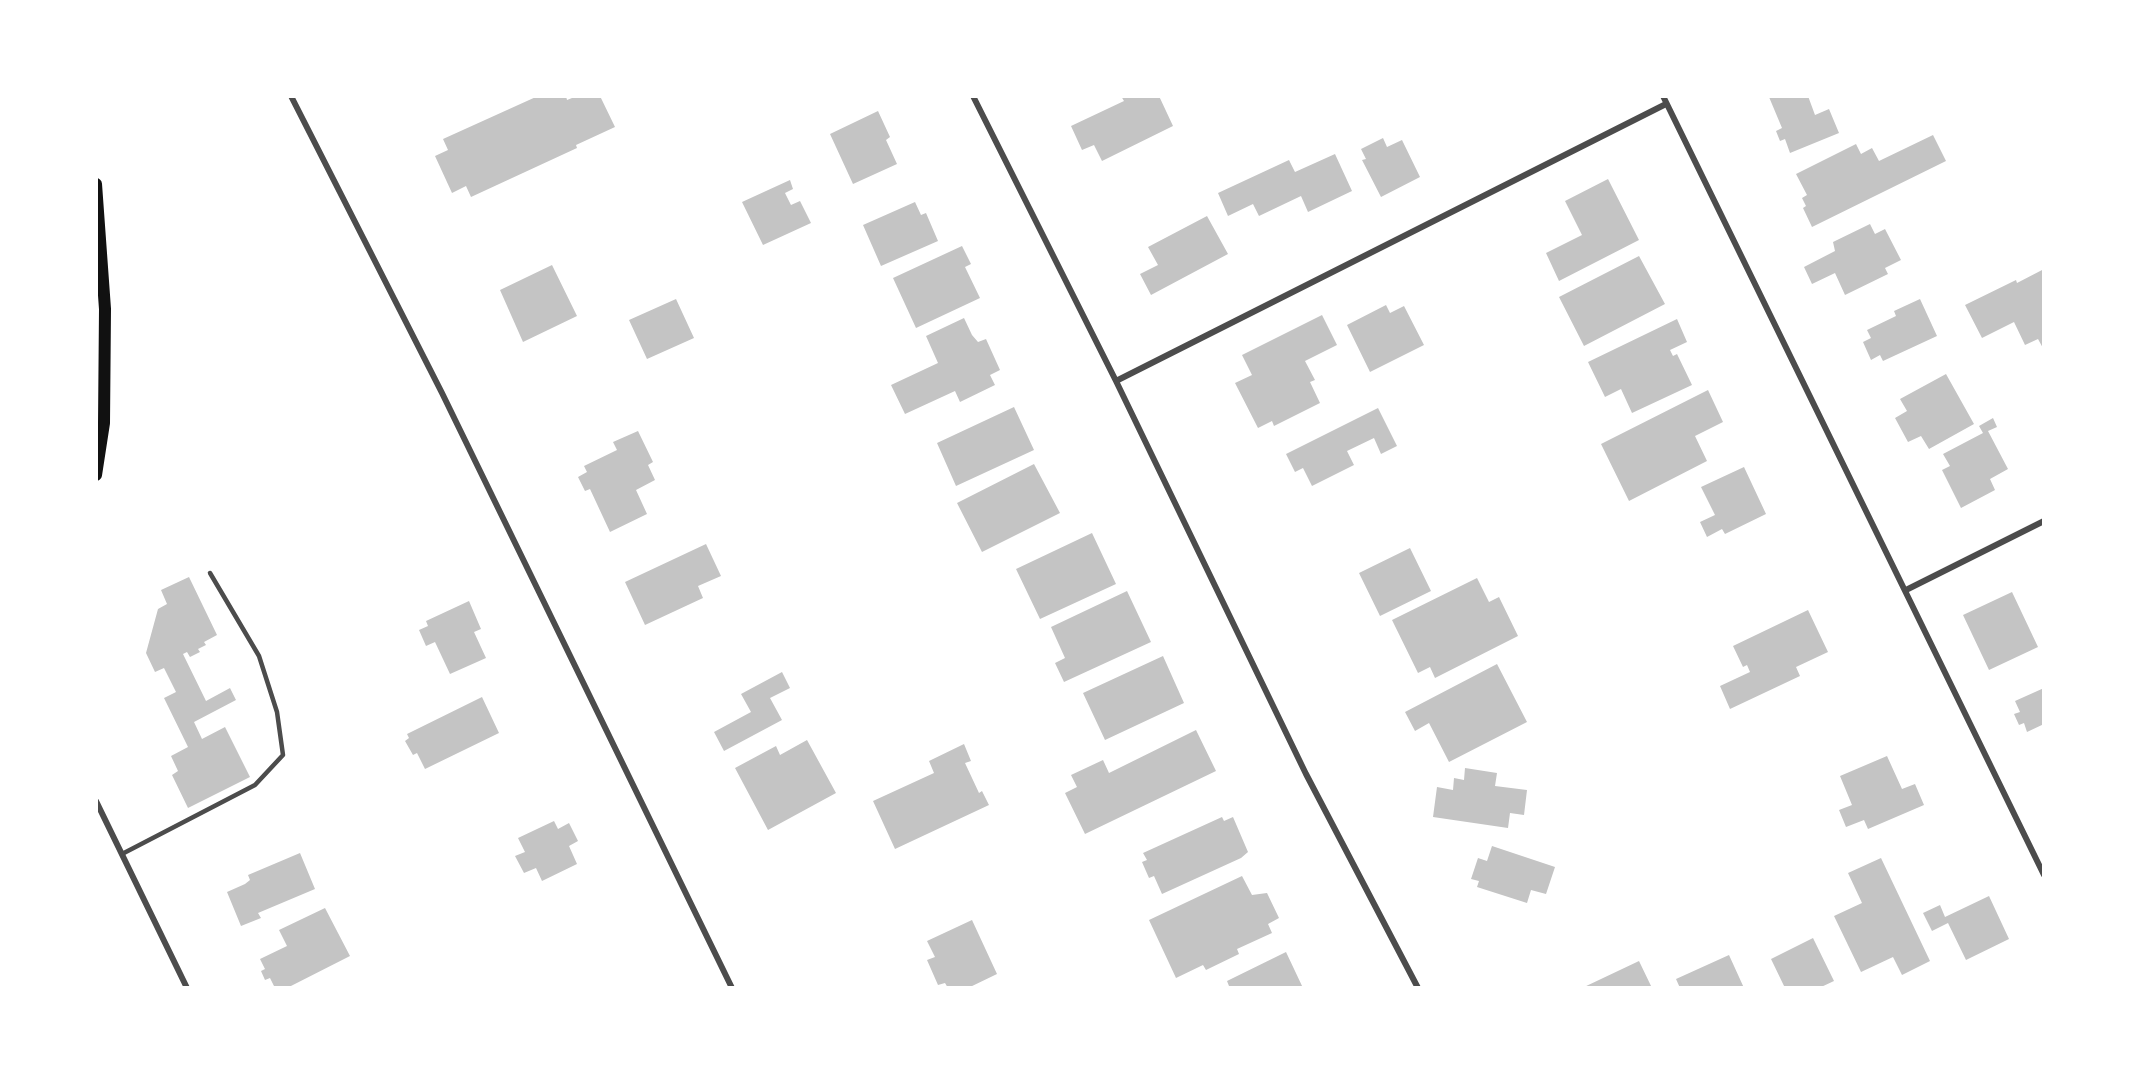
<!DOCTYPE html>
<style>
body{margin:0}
#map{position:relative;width:2140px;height:1084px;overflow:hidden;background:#fff;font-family:"Source Sans 3",sans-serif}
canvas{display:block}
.frame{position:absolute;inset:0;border:98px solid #fff;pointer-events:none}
</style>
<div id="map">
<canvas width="2140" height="1084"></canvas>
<div class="frame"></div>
</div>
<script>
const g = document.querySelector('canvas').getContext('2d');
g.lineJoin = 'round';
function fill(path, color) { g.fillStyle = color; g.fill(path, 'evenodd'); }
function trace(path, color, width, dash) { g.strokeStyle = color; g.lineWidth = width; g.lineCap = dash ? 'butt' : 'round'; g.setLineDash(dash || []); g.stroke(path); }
fill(new Path2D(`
 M538 96H566L567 100 577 96H600L615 127 576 145 577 148 471 197 466 186 452 193 435 156 448 150 443 139Z
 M1121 96H1159L1173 126 1102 161 1094 145 1082 150 1071 126 1124 101Z
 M1772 96H1808L1815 115 1829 109 1839 133 1790 153 1785 139 1780 141 1776 131 1782 128 1769 97Z
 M878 111 890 137 886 140 897 164 853 184 830 134Z
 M1933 135 1946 161 1812 227 1803 208 1806 206 1802 198 1807 195 1796 174 1856 144 1861 154 1872 148 1879 161Z
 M1383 138 1387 147 1402 140 1420 177 1381 197 1362 160 1366 159 1361 149Z
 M1335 154 1352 191 1308 212 1301 196 1259 216 1253 204 1228 216 1218 193 1289 160 1295 172Z
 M1608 179 1639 240 1559 281 1546 253 1582 235 1565 201Z
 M790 180 793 189 785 193 791 205 800 201 811 223 763 245 742 202Z
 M915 202 921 215 926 213 938 241 881 266 863 225Z
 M1207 216 1228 254 1151 295 1140 274 1158 265 1148 247Z
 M1870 224 1875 234 1885 229 1901 260 1885 268 1888 274 1845 295 1835 273 1812 284 1804 267 1835 251 1833 242Z
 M962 246 971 264 965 267 980 298 916 328 893 278Z
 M1639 256 1665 304 1584 346 1559 297Z
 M552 265 577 316 523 342 500 290Z
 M2044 269V350L2038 339 2025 345 2014 322 1982 338 1965 305 2016 280 2017 283Z
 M676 299 694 338 647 359 629 320Z
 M1920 299 1937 336 1883 361 1880 355 1871 360 1863 342 1871 338 1867 330 1896 316 1894 311Z
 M1386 305 1390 313 1404 306 1424 345 1370 372 1347 325Z
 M1322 315 1337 345 1305 361 1315 380 1310 382 1320 403 1274 426 1272 421 1258 428 1235 383 1252 375 1242 355Z
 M964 318 972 335 978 342 986 339 1000 370 990 375 995 385 960 402 955 391 905 414 891 385 938 363 926 336Z
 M1677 319 1687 342 1670 350 1673 356 1677 354 1692 385 1632 413 1621 389 1605 397 1588 362Z
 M1946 374 1974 424 1929 449 1921 436 1908 442 1895 418 1907 411 1900 399Z
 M1708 390 1723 422 1695 436 1707 461 1629 501 1601 444Z
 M1014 407 1034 450 956 486 937 443Z
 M1378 408 1397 446 1381 454 1374 438 1347 451 1354 465 1312 486 1303 468 1295 472 1286 454Z
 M1993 418 1997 427 1988 431 2008 469 1990 479 1995 490 1961 508 1942 470 1950 466 1943 454 1983 433 1979 426Z
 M638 431 653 462 648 465 655 480 636 490 647 514 610 532 590 489 585 491 578 477 587 472 584 466 617 450 613 442Z
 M1034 464 1060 513 982 552 957 503Z
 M1744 467 1766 514 1725 534 1722 529 1707 537 1700 522 1715 515 1701 487Z
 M1092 533 1116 584 1040 619 1016 569Z
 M706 544 721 576 698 586 703 598 645 625 625 582Z
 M1410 548 1431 591 1380 616 1359 573Z
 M189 577 217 635 204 642 206 645 198 649 200 652 190 657 187 652 183 654 206 701 230 688 236 700 194 722 202 739 225 727 250 777 188 808 172 775 178 771 171 756 188 747 164 698 176 692 164 668 155 672 146 653 158 609 167 604 161 590Z
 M1477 578 1489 602 1499 597 1518 636 1435 678 1430 667 1418 673 1392 620Z
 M1127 591 1151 642 1064 682 1055 663 1065 658 1051 627Z
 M2012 592 2038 647 1989 670 1963 615Z
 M469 601 481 629 474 632 486 658 450 674 435 642 426 646 419 630 428 626 426 621Z
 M1808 610 1828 652 1796 667 1800 676 1730 709 1720 686 1750 672 1747 665 1743 667 1733 646Z
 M1163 656 1184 703 1105 740 1083 693Z
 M1497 664 1527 722 1449 762 1429 723 1415 731 1405 712Z
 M782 672 790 688 770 698 782 720 724 751 714 732 751 712 741 694Z
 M2044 688V724L2027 732 2024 723 2019 725 2014 714 2020 712 2015 701Z
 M482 697 499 733 425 769 417 753 413 755 405 741 409 738 407 734Z
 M1196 730 1216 771 1085 834 1065 793 1077 787 1071 775 1103 760 1109 773Z
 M807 740 836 793 768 830 735 768 776 746 780 755Z
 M964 744 971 761 965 763 979 793 982 791 989 805 895 849 873 801 934 773 929 761Z
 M1887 756 1902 789 1915 784 1924 805 1868 829 1864 820 1846 827 1839 810 1852 805 1840 776Z
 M1465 768 1497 773 1495 786 1527 790 1524 815 1510 813 1508 828 1433 817 1437 787 1453 790 1454 778 1464 780Z
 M1222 817 1224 821 1233 817 1248 852 1241 858 1162 894 1154 876 1149 878 1142 862 1147 860 1143 853Z
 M554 821 558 829 569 823 578 841 569 846 577 864 542 881 536 868 524 873 515 856 525 852 518 838Z
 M1492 846 1555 867 1546 894 1531 890 1527 903 1477 887 1479 881 1471 879 1478 858 1487 861Z
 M300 853 315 889 258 913 261 918 241 926 227 892 245 884 250 880 248 875Z
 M1881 858 1930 961 1902 975 1893 957 1861 972 1834 916 1862 903 1848 873Z
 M1242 876 1252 895 1267 893 1279 918 1268 924 1272 933 1237 949 1239 954 1206 970 1203 965 1176 978 1149 920Z
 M1989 896 2009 939 1966 960 1948 923 1932 931 1923 913 1940 905 1945 917Z
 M325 908 350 956 287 988H275L270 978 265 980 261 971 265 969 260 959 287 946 279 930Z
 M972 920 997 974 968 988H948L945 983 938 985 927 960 935 957 927 941Z
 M1813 938 1834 981 1819 988H1785L1771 959Z
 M1286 952 1303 988H1226L1229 986 1227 981Z
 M1729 955 1744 988H1680L1676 979Z
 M1639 961 1652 988H1582Z`), '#c4c4c4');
trace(new Path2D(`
 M122 854 255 785 283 755 277 712 259 656 210 573`), '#4c4c4c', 4.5);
trace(new Path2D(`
 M291 96 442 393 732 988
 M973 96 1116 381 1306 774 1418 988
 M1663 96 2044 875
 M1116 381 1666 104
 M1906 590 2044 521
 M96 801 187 988`), '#4c4c4c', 6);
trace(new Path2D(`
 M96 184 105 309 104 423 96 475`), '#111', 12);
</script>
